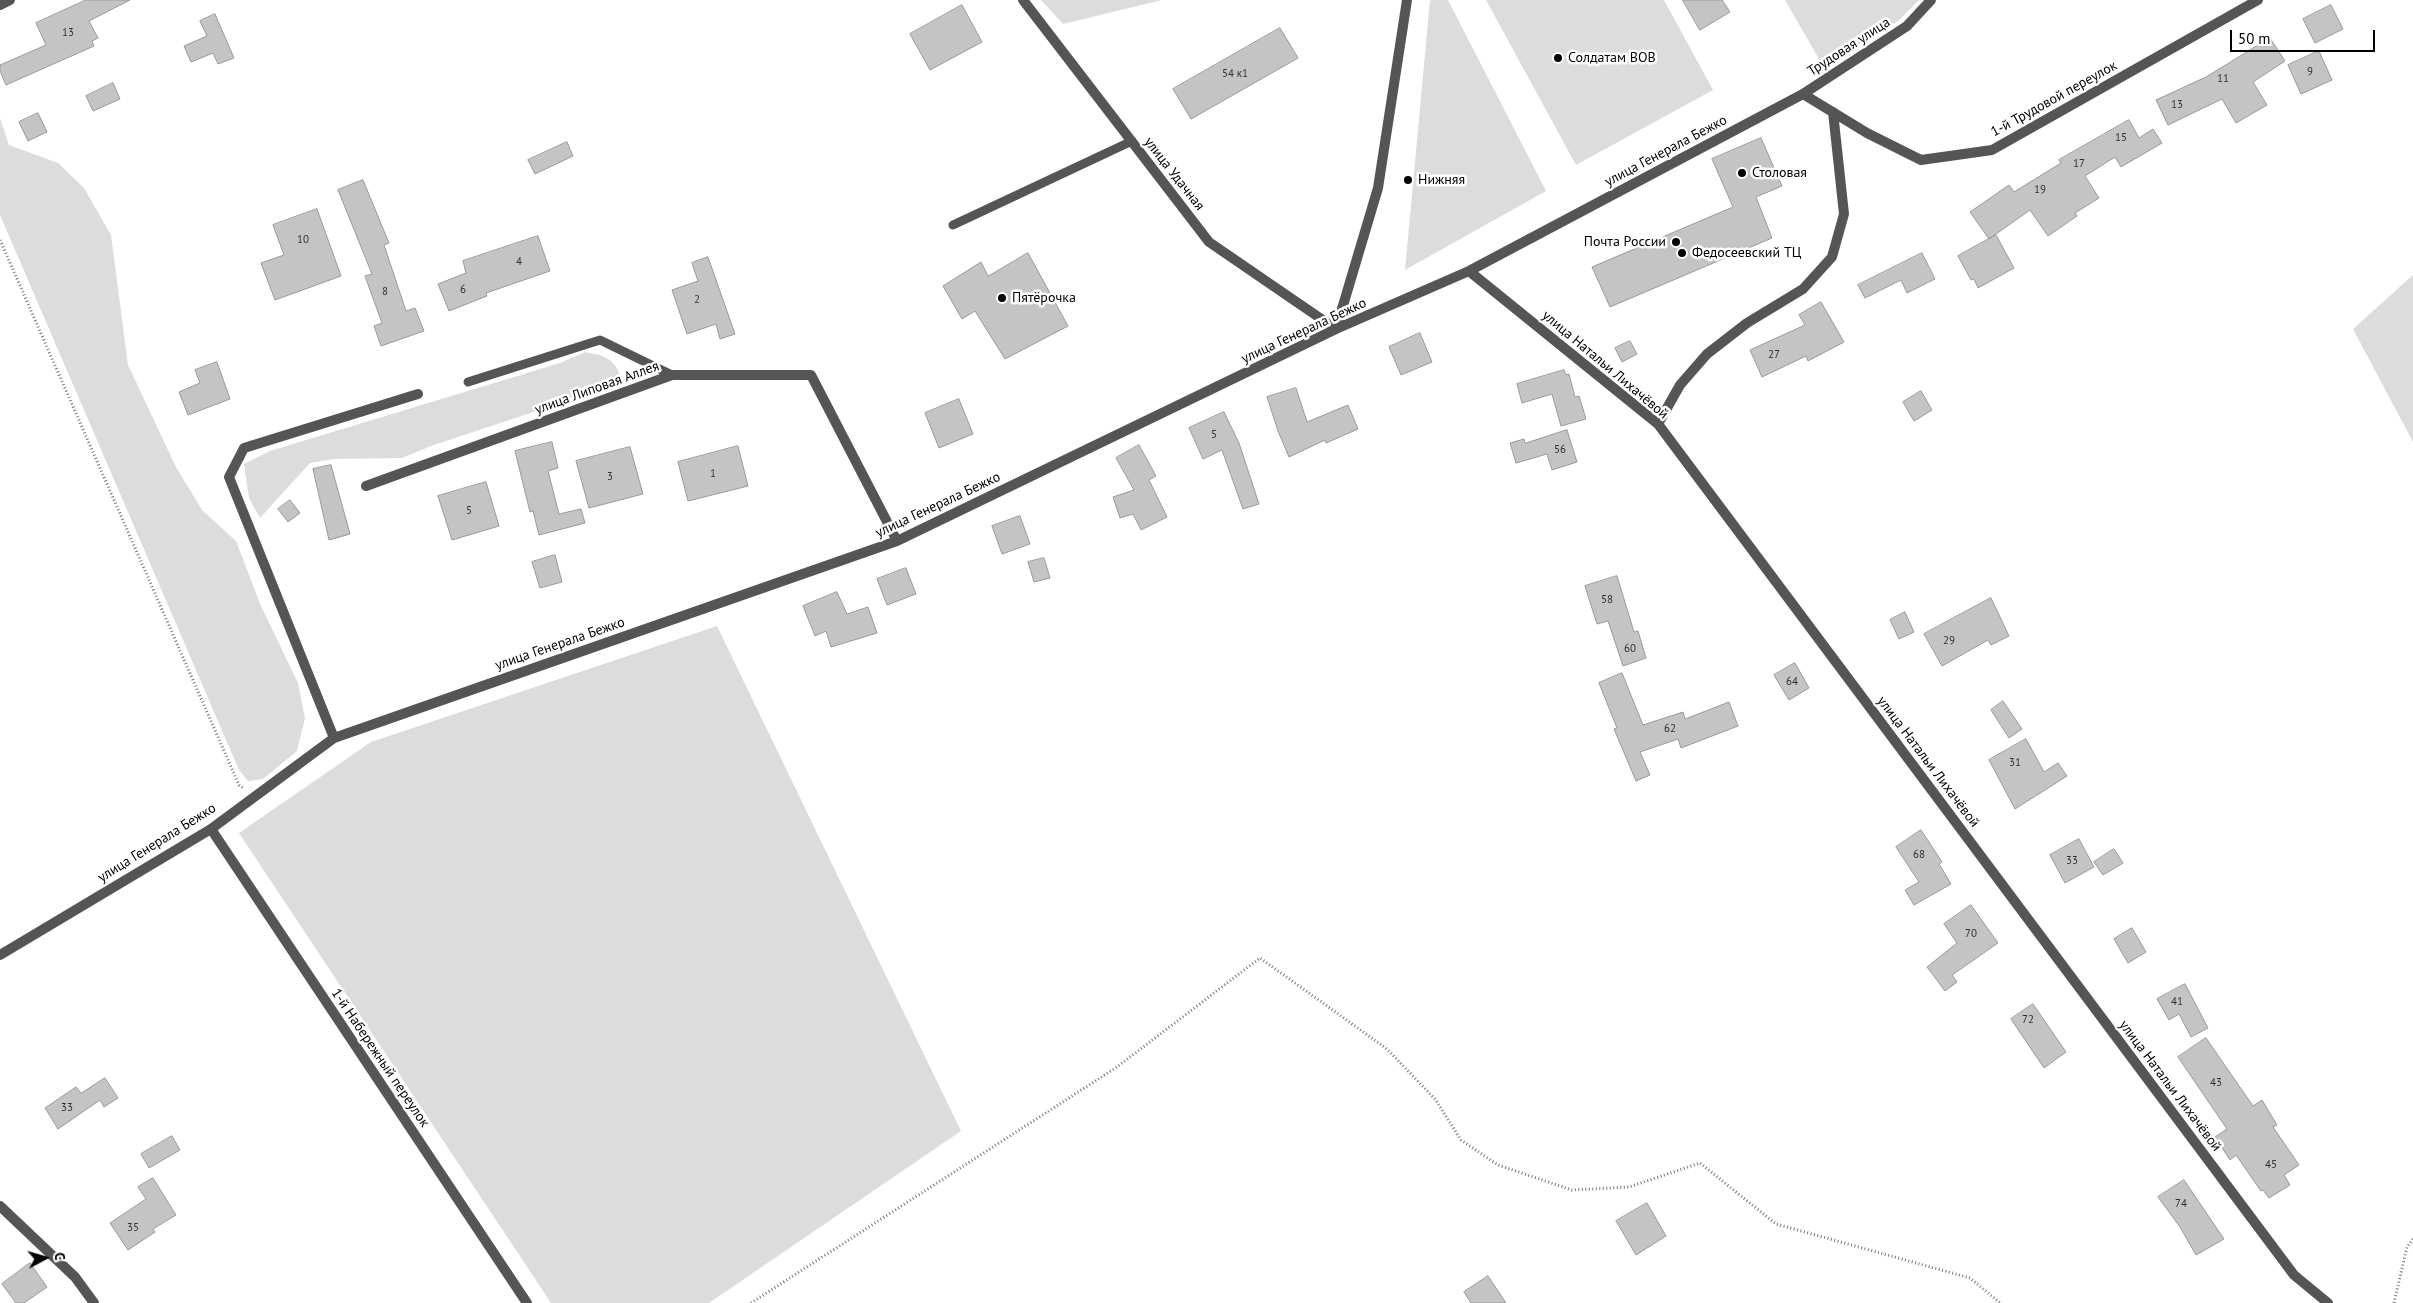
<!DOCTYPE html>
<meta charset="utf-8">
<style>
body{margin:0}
#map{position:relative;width:2413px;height:1303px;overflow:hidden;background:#fff;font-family:"PT Sans",sans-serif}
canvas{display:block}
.north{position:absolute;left:20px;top:1233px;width:50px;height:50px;-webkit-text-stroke:4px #fff;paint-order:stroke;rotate:84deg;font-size:14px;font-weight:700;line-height:20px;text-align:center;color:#000}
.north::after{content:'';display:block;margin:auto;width:18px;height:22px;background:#000;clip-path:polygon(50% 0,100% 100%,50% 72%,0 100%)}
.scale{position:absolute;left:2230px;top:30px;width:145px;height:22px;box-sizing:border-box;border:2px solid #000;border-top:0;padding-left:6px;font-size:15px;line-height:18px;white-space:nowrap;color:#000;-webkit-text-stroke:4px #fff;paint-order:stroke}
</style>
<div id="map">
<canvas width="2413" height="1303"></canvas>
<div class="north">С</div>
<div class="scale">50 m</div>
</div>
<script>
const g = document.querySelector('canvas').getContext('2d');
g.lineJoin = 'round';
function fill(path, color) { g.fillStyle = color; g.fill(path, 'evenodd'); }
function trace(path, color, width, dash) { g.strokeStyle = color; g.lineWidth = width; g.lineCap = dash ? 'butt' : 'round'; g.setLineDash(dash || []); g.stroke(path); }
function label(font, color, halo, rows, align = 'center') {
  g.font = font + ' "PT Sans",sans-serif'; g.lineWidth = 5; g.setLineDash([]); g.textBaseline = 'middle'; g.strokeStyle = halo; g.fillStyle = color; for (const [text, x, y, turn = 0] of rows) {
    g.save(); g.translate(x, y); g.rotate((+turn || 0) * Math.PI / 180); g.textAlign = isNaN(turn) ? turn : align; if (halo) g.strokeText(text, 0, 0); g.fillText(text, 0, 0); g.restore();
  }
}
fill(new Path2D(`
 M1041 0H1162L1063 24Z
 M1430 0H1448L1546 191 1405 270Z
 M1486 0H1664L1713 90 1576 165Z
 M1785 0H1919L1898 21 1823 66Z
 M0 118 9 145 58 163 84 188 111 235 128 365 176 467 202 510 236 541 261 606 298 683 305 718 297 751 263 779 248 781 239 770 0 215Z
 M2413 275V442L2353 329Z
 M585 352C607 356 615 359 622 380L603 389 431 446 402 458 334 459 310 463 260 518 249 498 244 464 270 451 560 363Z
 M717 626 961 1131 709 1303H551L239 833 371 742Z`), '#dcdcdc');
const building = new Path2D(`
 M86 0H130L89 21 98 38 92 41 94 46 6 85 0 71V65L46 45 36 23Z
 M1683 0H1722L1730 12 1700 30Z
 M962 5 982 42 930 70 910 34Z
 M2331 5 2343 29 2315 43 2303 19Z
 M215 14 234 58 218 64 213 53 191 62 184 46 207 36 200 21Z
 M1280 28 1298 58 1191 119 1173 89Z
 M2270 38 2285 61 2253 82 2267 105 2236 123 2222 99 2168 125 2156 100 2206 77Z
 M2319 51 2332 80 2301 94 2288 65Z
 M113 83 120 99 93 111 86 96Z
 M38 113 47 132 28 141 19 122Z
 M2129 120 2139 138 2153 129 2162 143 2121 167 2115 157 2085 176 2099 198 2075 213 2077 216 2048 236 2030 210 1989 239 1970 212 2009 185 2014 192 2061 163 2059 160Z
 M1761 138 1782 186 1756 197 1772 238 1610 307 1592 267 1733 207 1712 159Z
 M567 142 573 156 535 174 528 160Z
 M363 180 389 243 384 245 406 311 415 308 424 331 381 346 374 326 382 323 365 276 372 274 338 190Z
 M317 209 341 276 275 300 261 263 284 255 273 225Z
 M1996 235 2014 268 1978 288 1974 279 1971 280 1958 256Z
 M538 236 550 271 486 293 487 296 449 311 438 284 466 273 463 261Z
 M1028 253 1068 326 1005 359 975 311 962 319 943 286 981 262 988 276Z
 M1922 253 1935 279 1907 293 1901 280 1865 298 1858 285Z
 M708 257 735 334 720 339 716 324 687 334 672 290 698 281 692 263Z
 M1821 302 1844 342 1808 361 1806 356 1762 377 1750 350 1805 325 1799 315Z
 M1420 333 1432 362 1401 375 1389 347Z
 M1630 341 1637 354 1622 362 1615 348Z
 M217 362 230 399 188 415 179 392 200 383 195 370Z
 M1564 370 1566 375 1569 374 1575 397 1579 396 1586 419 1561 426 1552 394 1522 403 1517 384Z
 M1296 388 1307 422 1348 405 1358 429 1326 443 1325 440 1289 457 1278 431 1267 397Z
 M1921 391 1932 410 1914 421 1903 402Z
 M959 399 973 434 939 448 925 413Z
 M1224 412 1239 443 1259 504 1243 509 1222 450 1203 459 1189 428Z
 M1567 430 1577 462 1552 470 1547 454 1516 463 1510 443 1524 439 1525 443Z
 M552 442 558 468 548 471 559 514 581 509 585 523 539 535 533 511 530 512 515 451Z
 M1139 445 1156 476 1149 480 1167 517 1141 530 1133 514 1120 518 1113 497 1134 490 1116 458Z
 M738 446 748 486 688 501 678 462Z
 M630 447 643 494 589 508 576 461Z
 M331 465 350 534 329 540 313 469Z
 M486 482 499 526 452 540 438 496Z
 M290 500 300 513 288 522 278 509Z
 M1020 516 1030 544 1002 554 992 526Z
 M555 555 562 582 540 588 532 562Z
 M1044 558 1050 578 1034 582 1028 562Z
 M906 568 916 594 887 605 877 579Z
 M1617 576 1634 632 1638 631 1646 658 1623 666 1608 621 1597 624 1585 586Z
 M837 592 847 614 868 607 877 633 831 647 826 631 815 636 803 606Z
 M1991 598 2009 636 1991 645 1988 640 1942 666 1924 634Z
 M1905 612 1914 632 1899 639 1890 620Z
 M1795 663 1809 688 1789 700 1774 675Z
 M1622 673 1643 725 1683 712 1685 719 1729 702 1738 726 1681 748 1678 739 1640 752 1650 775 1636 781 1614 729 1617 728 1599 683Z
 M2003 701 2022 729 2009 738 1991 710Z
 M2026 739 2044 772 2058 763 2067 776 2015 809 1989 760Z
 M1921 830 1942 862 1939 864 1951 884 1914 905 1905 890 1919 882 1896 847Z
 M2079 839 2094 867 2065 883 2050 855Z
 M2114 849 2123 863 2103 875 2094 862Z
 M1971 905 1998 943 1952 975 1957 982 1945 991 1927 967 1957 943 1944 924Z
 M2132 928 2146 952 2128 963 2114 939Z
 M2185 984 2208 1028 2191 1037 2179 1014 2169 1020 2157 999Z
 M2033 1004 2066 1052 2044 1068 2011 1019Z
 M2206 1038 2253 1106 2262 1100 2277 1125 2273 1127 2299 1165 2284 1175 2290 1185 2269 1198 2263 1190 2261 1191 2236 1155 2230 1160 2215 1137 2227 1129 2178 1057Z
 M105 1078 118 1098 104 1107 100 1100 58 1129 45 1108 76 1087 81 1093Z
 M172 1136 180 1150 149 1168 141 1154Z
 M153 1178 176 1215 153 1229 155 1232 128 1250 110 1223 146 1199 138 1187Z
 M2184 1180 2224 1239 2196 1255 2180 1227 2158 1197Z
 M1647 1203 1666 1236 1636 1255 1616 1221Z
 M30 1263 47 1287 24 1303H16L2 1284Z
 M1488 1276 1506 1303H1471L1464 1292Z`);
fill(building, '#c4c4c4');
trace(building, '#999', 1);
trace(new Path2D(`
 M0 240 239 785 243 788
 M751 1303 1117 1067 1260 958 1387 1049 1435 1099 1461 1140 1498 1165 1572 1190 1629 1187 1700 1163 1776 1224 1970 1278 2000 1303
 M2394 1303 2407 1247 2413 1239`), '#777', 3, [1, 2.5]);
trace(new Path2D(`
 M953 225 1132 141
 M468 382 600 340 672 375`), '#555', 9);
trace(new Path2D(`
 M1023 0 1209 242 1336 329 1378 188 1407 0
 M0 5 10 0
 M1803 94 1867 133 1921 160 1992 150 2258 0
 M1469 271 1658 424 2294 1275 2328 1303
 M1658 424 1680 385 1707 354 1747 323 1803 289 1832 257 1844 214 1833 112
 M366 486 672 375H811L897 541
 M334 738 229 477 244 448 418 394
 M211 829 527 1303
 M0 955 211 829 334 738 897 541 1336 329 1469 271 1803 94 1907 26 1931 0
 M0 1206 75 1277 94 1303`), '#555', 10);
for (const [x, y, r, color] of [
 [1558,58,5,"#000"],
 [1742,173,5,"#000"],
 [1408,180,5,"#000"],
 [1676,242,5,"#000"],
 [1682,253,5,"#000"],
 [1002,298,5,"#000"]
]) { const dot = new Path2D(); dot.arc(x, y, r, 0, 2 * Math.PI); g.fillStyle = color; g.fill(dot); trace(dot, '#fff', 2); }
label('11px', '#313131', null, [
 ["13",68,33],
 ["9",2310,72],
 ["54 к1",1235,74],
 ["11",2223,79],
 ["13",2177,105],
 ["15",2121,138],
 ["17",2079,164],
 ["19",2040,190],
 ["10",303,240],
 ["4",519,262],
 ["6",463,290],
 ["8",385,292],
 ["2",697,300],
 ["27",1774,355],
 ["5",1214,435],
 ["56",1560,450],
 ["1",713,474],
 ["3",610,477],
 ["5",469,511],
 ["58",1607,600],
 ["29",1949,641],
 ["60",1630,649],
 ["64",1792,682],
 ["62",1670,729],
 ["31",2015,763],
 ["68",1919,855],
 ["33",2072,861],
 ["70",1971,934],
 ["41",2177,1002],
 ["72",2028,1020],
 ["43",2216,1083],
 ["33",67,1108],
 ["45",2271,1165],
 ["74",2181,1204],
 ["35",133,1228]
]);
label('14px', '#000', '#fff', [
 ["Трудовая улица",1849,47,-33],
 ["1-й Трудовой переулок",2054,99,-29],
 ["улица Генерала Бежко",1666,151,-28],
 ["улица Удачная",1174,174,52],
 ["улица Генерала Бежко",1304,331,-25],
 ["улица Натальи Лихачёвой",1605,365,40],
 ["улица Липовая Аллея",597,388,-20],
 ["улица Генерала Бежко",938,505,-25],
 ["улица Генерала Бежко",560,644,-19],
 ["улица Натальи Лихачёвой",1928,762,53],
 ["улица Генерала Бежко",157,843,-32],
 ["1-й Набережный переулок",380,1058,56],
 ["улица Натальи Лихачёвой",2170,1086,53]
]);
label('14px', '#000', '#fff', [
 ["Солдатам ВОВ",1568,58],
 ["Столовая",1752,173],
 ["Нижняя",1418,180],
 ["Почта России",1666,242,"right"],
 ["Федосеевский ТЦ",1692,253],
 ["Пятёрочка",1012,298]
], 'left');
</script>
